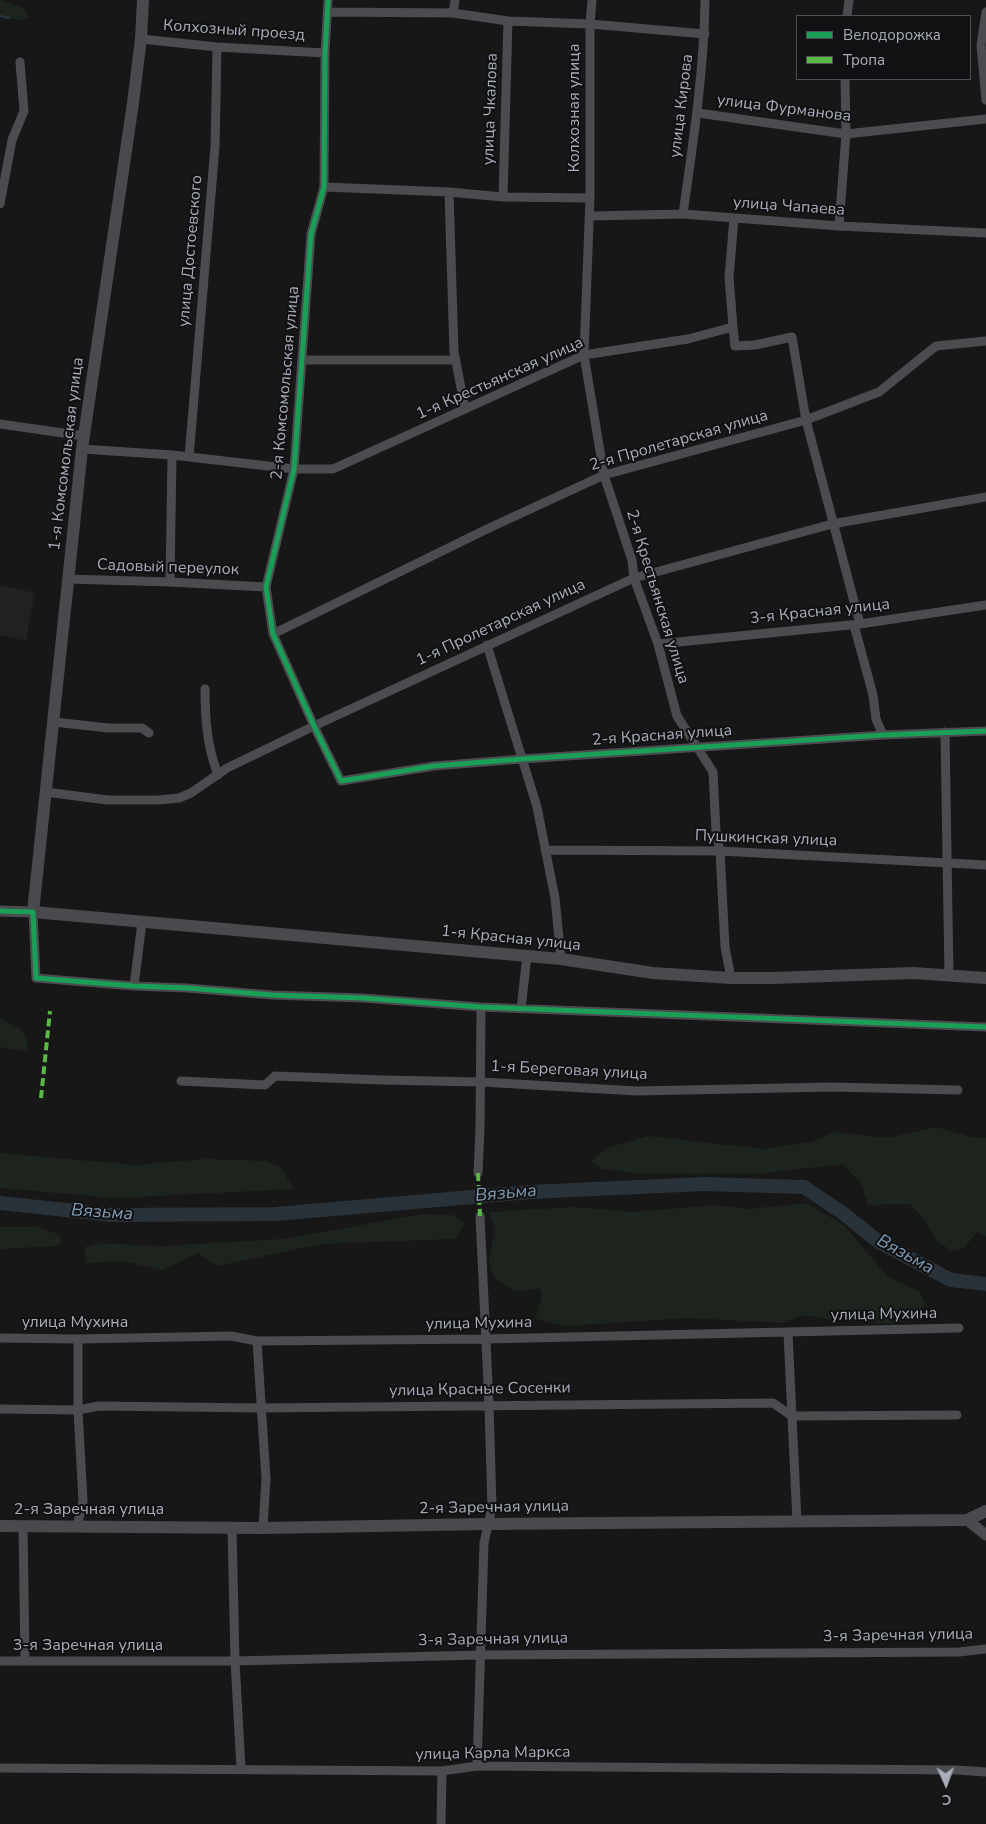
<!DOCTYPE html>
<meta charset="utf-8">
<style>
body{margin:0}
#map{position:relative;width:986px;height:1824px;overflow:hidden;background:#171717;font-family:"Nunito Sans",sans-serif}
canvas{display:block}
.legend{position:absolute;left:796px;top:15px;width:175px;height:65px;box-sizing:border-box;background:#111113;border:1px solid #4d4f55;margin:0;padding:6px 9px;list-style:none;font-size:15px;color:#a8adb8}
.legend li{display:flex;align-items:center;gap:10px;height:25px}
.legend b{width:25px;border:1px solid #4d4f55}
.north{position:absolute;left:921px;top:1759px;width:50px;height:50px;-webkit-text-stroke:4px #111113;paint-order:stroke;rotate:178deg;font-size:14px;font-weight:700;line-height:20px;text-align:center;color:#a8adb8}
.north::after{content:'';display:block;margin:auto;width:18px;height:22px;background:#a8adb8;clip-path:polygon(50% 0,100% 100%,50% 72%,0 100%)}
</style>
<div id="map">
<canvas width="986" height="1824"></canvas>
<ul class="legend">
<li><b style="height:6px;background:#1a9f57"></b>Велодорожка</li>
<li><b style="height:6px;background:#58b947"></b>Тропа</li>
</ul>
<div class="north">С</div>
</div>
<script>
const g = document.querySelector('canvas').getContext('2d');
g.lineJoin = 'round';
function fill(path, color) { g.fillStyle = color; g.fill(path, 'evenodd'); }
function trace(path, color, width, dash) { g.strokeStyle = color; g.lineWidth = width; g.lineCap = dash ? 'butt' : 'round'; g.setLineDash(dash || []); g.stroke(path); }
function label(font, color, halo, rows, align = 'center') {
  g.font = font + ' "Nunito Sans",sans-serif'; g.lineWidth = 4; g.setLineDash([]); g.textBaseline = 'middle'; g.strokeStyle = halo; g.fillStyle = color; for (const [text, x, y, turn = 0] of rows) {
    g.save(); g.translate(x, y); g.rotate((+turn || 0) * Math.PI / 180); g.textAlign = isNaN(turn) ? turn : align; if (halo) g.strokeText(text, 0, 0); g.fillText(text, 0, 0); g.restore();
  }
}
fill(new Path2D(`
 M0 585 35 593 26 641 0 635Z`), '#212123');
fill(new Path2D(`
 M0 0 22 7 30 18 20 20 0 16Z
 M0 1018C15 1026 26 1028 28 1048L25 1051 0 1047Z
 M936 1127 970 1137 986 1138V1236L977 1232 964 1248 952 1251 938 1242 920 1214 909 1204 868 1205 861 1183 843 1164 766 1173 696 1174 634 1173 603 1169 591 1162 606 1148 648 1136 763 1149 812 1142 836 1132 888 1138Z
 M0 1153 135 1165 207 1159 266 1161 280 1167 294 1189 114 1198 0 1188Z
 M806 1203 844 1225 889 1278 919 1291 925 1304 915 1317 895 1324 868 1322 853 1313 832 1320 803 1315 783 1323 689 1318 565 1326 535 1319 542 1296 540 1288 516 1292 494 1278 489 1261 495 1230 489 1212 574 1207 634 1212 715 1205 749 1209Z
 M423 1214 452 1215 465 1223 454 1239 321 1244 217 1266 198 1253 162 1270 123 1261 86 1263 85 1247 100 1243 162 1246 283 1239Z
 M0 1227H38L58 1234 62 1241 56 1246 0 1249Z`), '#1d241e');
trace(new Path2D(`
 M0 16 9 18`), '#2a3239', 2.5);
trace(new Path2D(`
 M0 1203 112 1215 276 1214 530 1192 704 1184 804 1187 844 1214 879 1242 951 1280 986 1284`), '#2a3239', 14);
trace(new Path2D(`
 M328 0 325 53 324 187 311 234 294 469 266 587 273 634 314 726 341 781 434 766 522 759 883 735 986 731
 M592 0 590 24V198L584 355 604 475 632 560 634 578 658 644 677 716 713 772 716 831 720 851 725 947 731 978
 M328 12 453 13 508 21 590 24 705 34
 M986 12 981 45 986 100
 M453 13 455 0
 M847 16 849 0
 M141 39 217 47 325 53
 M698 113 846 134 986 119
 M324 187 449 192 503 197 590 198
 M449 192 454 352 465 408
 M503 197 508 21
 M0 204 12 140 24 111 20 62
 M683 214C693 143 704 72 705 0
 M590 216 683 214 839 226 986 233
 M839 226 846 134 845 79
 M733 327 735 346 755 345 792 337 806 420 860 624
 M302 360H456
 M0 424 84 436
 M82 449 172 455 294 469H333L584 355 688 339 733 327 729 277 734 218
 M189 457 215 147 217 47
 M68 579 170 582 266 587
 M170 582 172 455
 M854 625 873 695 876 719 883 735
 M273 634 487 529 604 475 806 420 879 392 936 346 986 341
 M658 644 860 624 986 605
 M487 645 537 807 555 898 561 959
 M205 689C205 719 207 746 218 775
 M54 722 108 728H142L149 733
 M945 732 949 976
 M46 792 107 800H159L179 798 191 793 227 768 314 726 634 578 832 524 986 497
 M545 850 720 851 986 865
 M33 912 36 978 134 986 187 988 272 995 363 998 481 1007 986 1027
 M134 986 142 922
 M521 1009 527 956
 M181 1081 265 1085 275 1076 382 1080 481 1082 637 1091 832 1087 958 1090
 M478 1173 480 1129 481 1007
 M788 1333 797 1521
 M0 1338 78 1339 231 1336 257 1341 486 1339 959 1328
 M257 1341 266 1479 263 1528
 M0 1409 78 1410 99 1406 261 1408 773 1403 792 1416 957 1415
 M23 1526 25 1660
 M77 1526 83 1501 78 1410V1339
 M232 1528 235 1661 241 1768
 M0 1661H235L481 1655 959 1652 986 1649
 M477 1766 484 1543 492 1507 489 1405 480 1216
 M0 1768 442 1771 477 1766 957 1770 986 1772
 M441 1824 442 1771`), '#4b4c50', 9);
trace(new Path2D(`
 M0 911 33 912
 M967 1520 986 1535`), '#4b4c50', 11);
trace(new Path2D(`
 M143 0 141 39 133 103 82 449 33 912 561 959 653 973 731 978H772L913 973 986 978
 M0 1526 263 1528 487 1524 967 1520 986 1511`), '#4a4a4e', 12);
trace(new Path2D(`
 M41 1098 50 1011
 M478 1173 480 1216`), '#58b947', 4, [8, 4]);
trace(new Path2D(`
 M328 0 325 53 324 187 311 234 294 469 266 587 273 634 314 726 341 781 434 766 522 759 883 735 986 731
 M0 911 33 912 36 978 134 986 187 988 272 995 363 998 481 1007 986 1027`), '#1a9f57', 5);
label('16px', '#a8adb8', '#111113', [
 ["Колхозный проезд",234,31,4],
 ["улица Кирова",682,106,-83],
 ["Колхозная улица",575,108,-90],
 ["улица Чкалова",491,109,-88],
 ["улица Фурманова",784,109,7],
 ["улица Чапаева",789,207,4],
 ["улица Достоевского",191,251,-85],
 ["1-я Крестьянская улица",500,379,-24],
 ["2-я Комсомольская улица",286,383,-85],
 ["2-я Пролетарская улица",679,441,-16],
 ["1-я Комсомольская улица",67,454,-83],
 ["Садовый переулок",168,568,2],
 ["2-я Крестьянская улица",657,597,73],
 ["3-я Красная улица",820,612,-6],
 ["1-я Пролетарская улица",501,623,-25],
 ["2-я Красная улица",662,736,-4],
 ["Пушкинская улица",766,839,2],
 ["1-я Красная улица",511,939,6],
 ["1-я Береговая улица",569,1071,3],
 ["улица Мухина",884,1315,-1],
 ["улица Мухина",75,1323],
 ["улица Мухина",479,1324,-1],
 ["улица Красные Сосенки",480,1390,-1],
 ["2-я Заречная улица",494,1508,-1],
 ["2-я Заречная улица",89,1510],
 ["3-я Заречная улица",898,1636,-1],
 ["3-я Заречная улица",493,1640,-1],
 ["3-я Заречная улица",88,1646],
 ["улица Карла Маркса",493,1754,-1]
]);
label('italic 18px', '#7f9bb3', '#111113', [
 ["Вязьма",506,1194,-5],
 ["Вязьма",102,1213,4],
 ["Вязьма",905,1255,29]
]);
</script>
